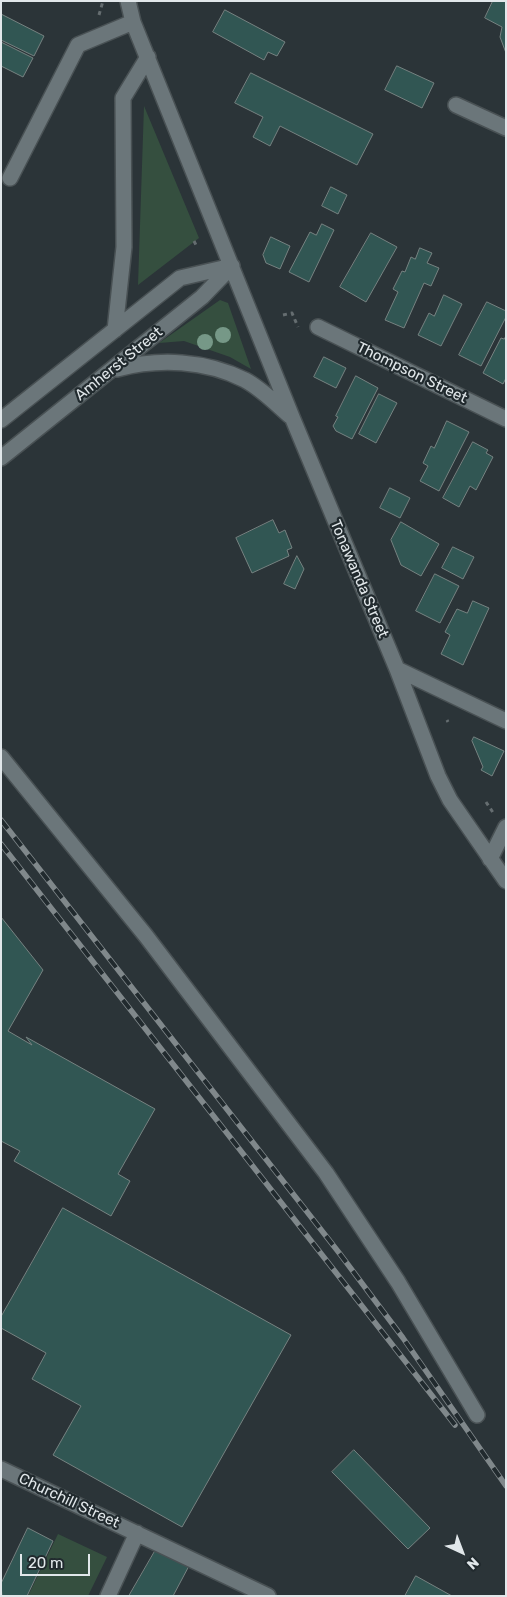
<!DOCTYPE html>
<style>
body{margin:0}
#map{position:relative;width:507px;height:1597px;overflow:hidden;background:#2b3438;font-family:Rubik,sans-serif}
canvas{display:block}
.frame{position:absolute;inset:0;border:2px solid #e1e7ea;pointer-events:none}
.north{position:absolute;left:437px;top:1527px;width:50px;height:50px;-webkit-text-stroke:4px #212a2e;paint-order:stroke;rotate:137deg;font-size:14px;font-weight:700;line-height:20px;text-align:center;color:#e1e7ea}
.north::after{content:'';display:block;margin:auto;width:18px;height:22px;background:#e1e7ea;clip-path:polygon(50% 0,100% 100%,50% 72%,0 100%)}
.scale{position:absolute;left:20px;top:1554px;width:70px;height:22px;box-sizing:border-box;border:2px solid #e1e7ea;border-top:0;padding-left:6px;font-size:15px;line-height:18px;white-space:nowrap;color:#e1e7ea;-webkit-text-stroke:4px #212a2e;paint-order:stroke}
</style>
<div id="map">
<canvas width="507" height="1597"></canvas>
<div class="frame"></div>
<div class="north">N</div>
<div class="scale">20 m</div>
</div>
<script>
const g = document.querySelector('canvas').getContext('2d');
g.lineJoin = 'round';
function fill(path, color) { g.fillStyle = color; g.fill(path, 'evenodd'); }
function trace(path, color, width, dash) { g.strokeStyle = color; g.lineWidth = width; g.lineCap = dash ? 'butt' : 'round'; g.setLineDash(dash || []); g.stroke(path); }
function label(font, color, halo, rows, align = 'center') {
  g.font = font + ' Rubik,sans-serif'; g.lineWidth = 4.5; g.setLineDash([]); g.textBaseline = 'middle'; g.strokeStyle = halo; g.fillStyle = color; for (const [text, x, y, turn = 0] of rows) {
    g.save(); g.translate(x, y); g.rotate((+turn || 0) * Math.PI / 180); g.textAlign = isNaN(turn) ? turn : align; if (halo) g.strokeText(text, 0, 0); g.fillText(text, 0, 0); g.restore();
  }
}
fill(new Path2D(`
 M144 106 199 238 138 285Z
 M220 300 228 303 251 369 230 357 184 341 159 343Z
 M58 1534 107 1557 88 1596H28Z`), '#354f3f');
const building = new Path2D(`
 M493 1H506V53L500 37 502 27 485 18Z
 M225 10 285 42 277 56 268 52 264 60 213 32Z
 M1 14 44 36 34 56 1 40Z
 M1 42 33 58 23 77 1 66Z
 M397 66 434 83 422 108 385 90Z
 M251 73 373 134 357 165 280 126 270 146 253 137 263 117 235 103Z
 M331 187 347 195 338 214 322 206Z
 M322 224 334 230 309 282 289 272 310 232 316 235Z
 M371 233 397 247 366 302 340 287Z
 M271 237 290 246 280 269 266 263 263 255Z
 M420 248 432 253 427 263 439 268 431 286 424 283 404 328 385 320 398 292 393 289 402 271 405 272 411 257 415 259Z
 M444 295 462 304 441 346 418 335 429 313 434 316Z
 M487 302 506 311V317L481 366 459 355Z
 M506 336V378L503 384 483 373 501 338 504 339Z
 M324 357 346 368 336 388 314 377Z
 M356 376 378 388 352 439 336 431 333 426 338 417 336 416Z
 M379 394 397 403 376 443 359 434Z
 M447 421 469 432 439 491 420 481 428 466 423 463 431 446 434 448Z
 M473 442 488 450 486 453 493 457 476 490 470 486 459 507 443 498Z
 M390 488 410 498 400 518 380 508Z
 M273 520 279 533 285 530 292 548 287 550 289 556 252 573 236 538Z
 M401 522 439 544 421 576 401 565 391 540Z
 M453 547 474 557 463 579 442 568Z
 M297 556 304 569 295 589 284 584Z
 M435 574 459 586 440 623 416 611Z
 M473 601 489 608 463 665 441 654 450 635 445 632 457 609 467 613Z
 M474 737 504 751 492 776 481 770 483 767 472 741Z
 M1 917 43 970 8 1031 32 1045 26 1037 155 1109 118 1174 130 1181 111 1216 14 1161 20 1151 1 1141Z
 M63 1208 291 1335 182 1527 53 1455 81 1406 32 1379 46 1353 1 1328V1317Z
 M354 1450 430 1528 408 1549 332 1472Z
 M28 1528 53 1541 27 1596H2L1 1584Z
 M158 1546 190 1564 173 1596H129Z
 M416 1576 452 1596H405Z`);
fill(building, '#315653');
trace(building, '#768281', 1);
const minor = new Path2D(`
 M128 1 133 22 292 417 397 669 438 776 450 800 506 881
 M456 105 506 128
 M10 178 78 45 133 22
 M318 327 506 419
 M115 330 124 247 123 98 148 57
 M117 369C159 358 205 360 245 380 262 389 276 404 290 416
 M1 420 180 278 232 266
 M1 458 202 297 232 266
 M397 669 506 721
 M1 757 146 936 326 1173 398 1282 477 1415
 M490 859 506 827
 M1 1469 268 1596
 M108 1596 137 1533`);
trace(minor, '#495154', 18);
trace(new Path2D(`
 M99 15 103 1
 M194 241 196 245
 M283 315 292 313 298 327
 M447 720 448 722
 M486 802 494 814`), '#656d70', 3, [4, 4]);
trace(minor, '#6b767a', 15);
const rail = new Path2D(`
 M1 820 340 1254 403 1338 506 1486
 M1 844 455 1425`);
trace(rail, '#80888b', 5.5);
trace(rail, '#212a2e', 4, [11]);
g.fillStyle = '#769887';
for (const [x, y] of [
 [223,335],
 [205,342]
]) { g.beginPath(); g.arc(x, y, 8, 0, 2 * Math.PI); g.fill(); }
label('15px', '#e1e7ea', '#212a2e', [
 ["Amherst Street",119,364,-39],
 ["Thompson Street",412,373,26],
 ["Tonawanda Street",359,579,67],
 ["Churchill Street",69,1501,25]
]);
</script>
